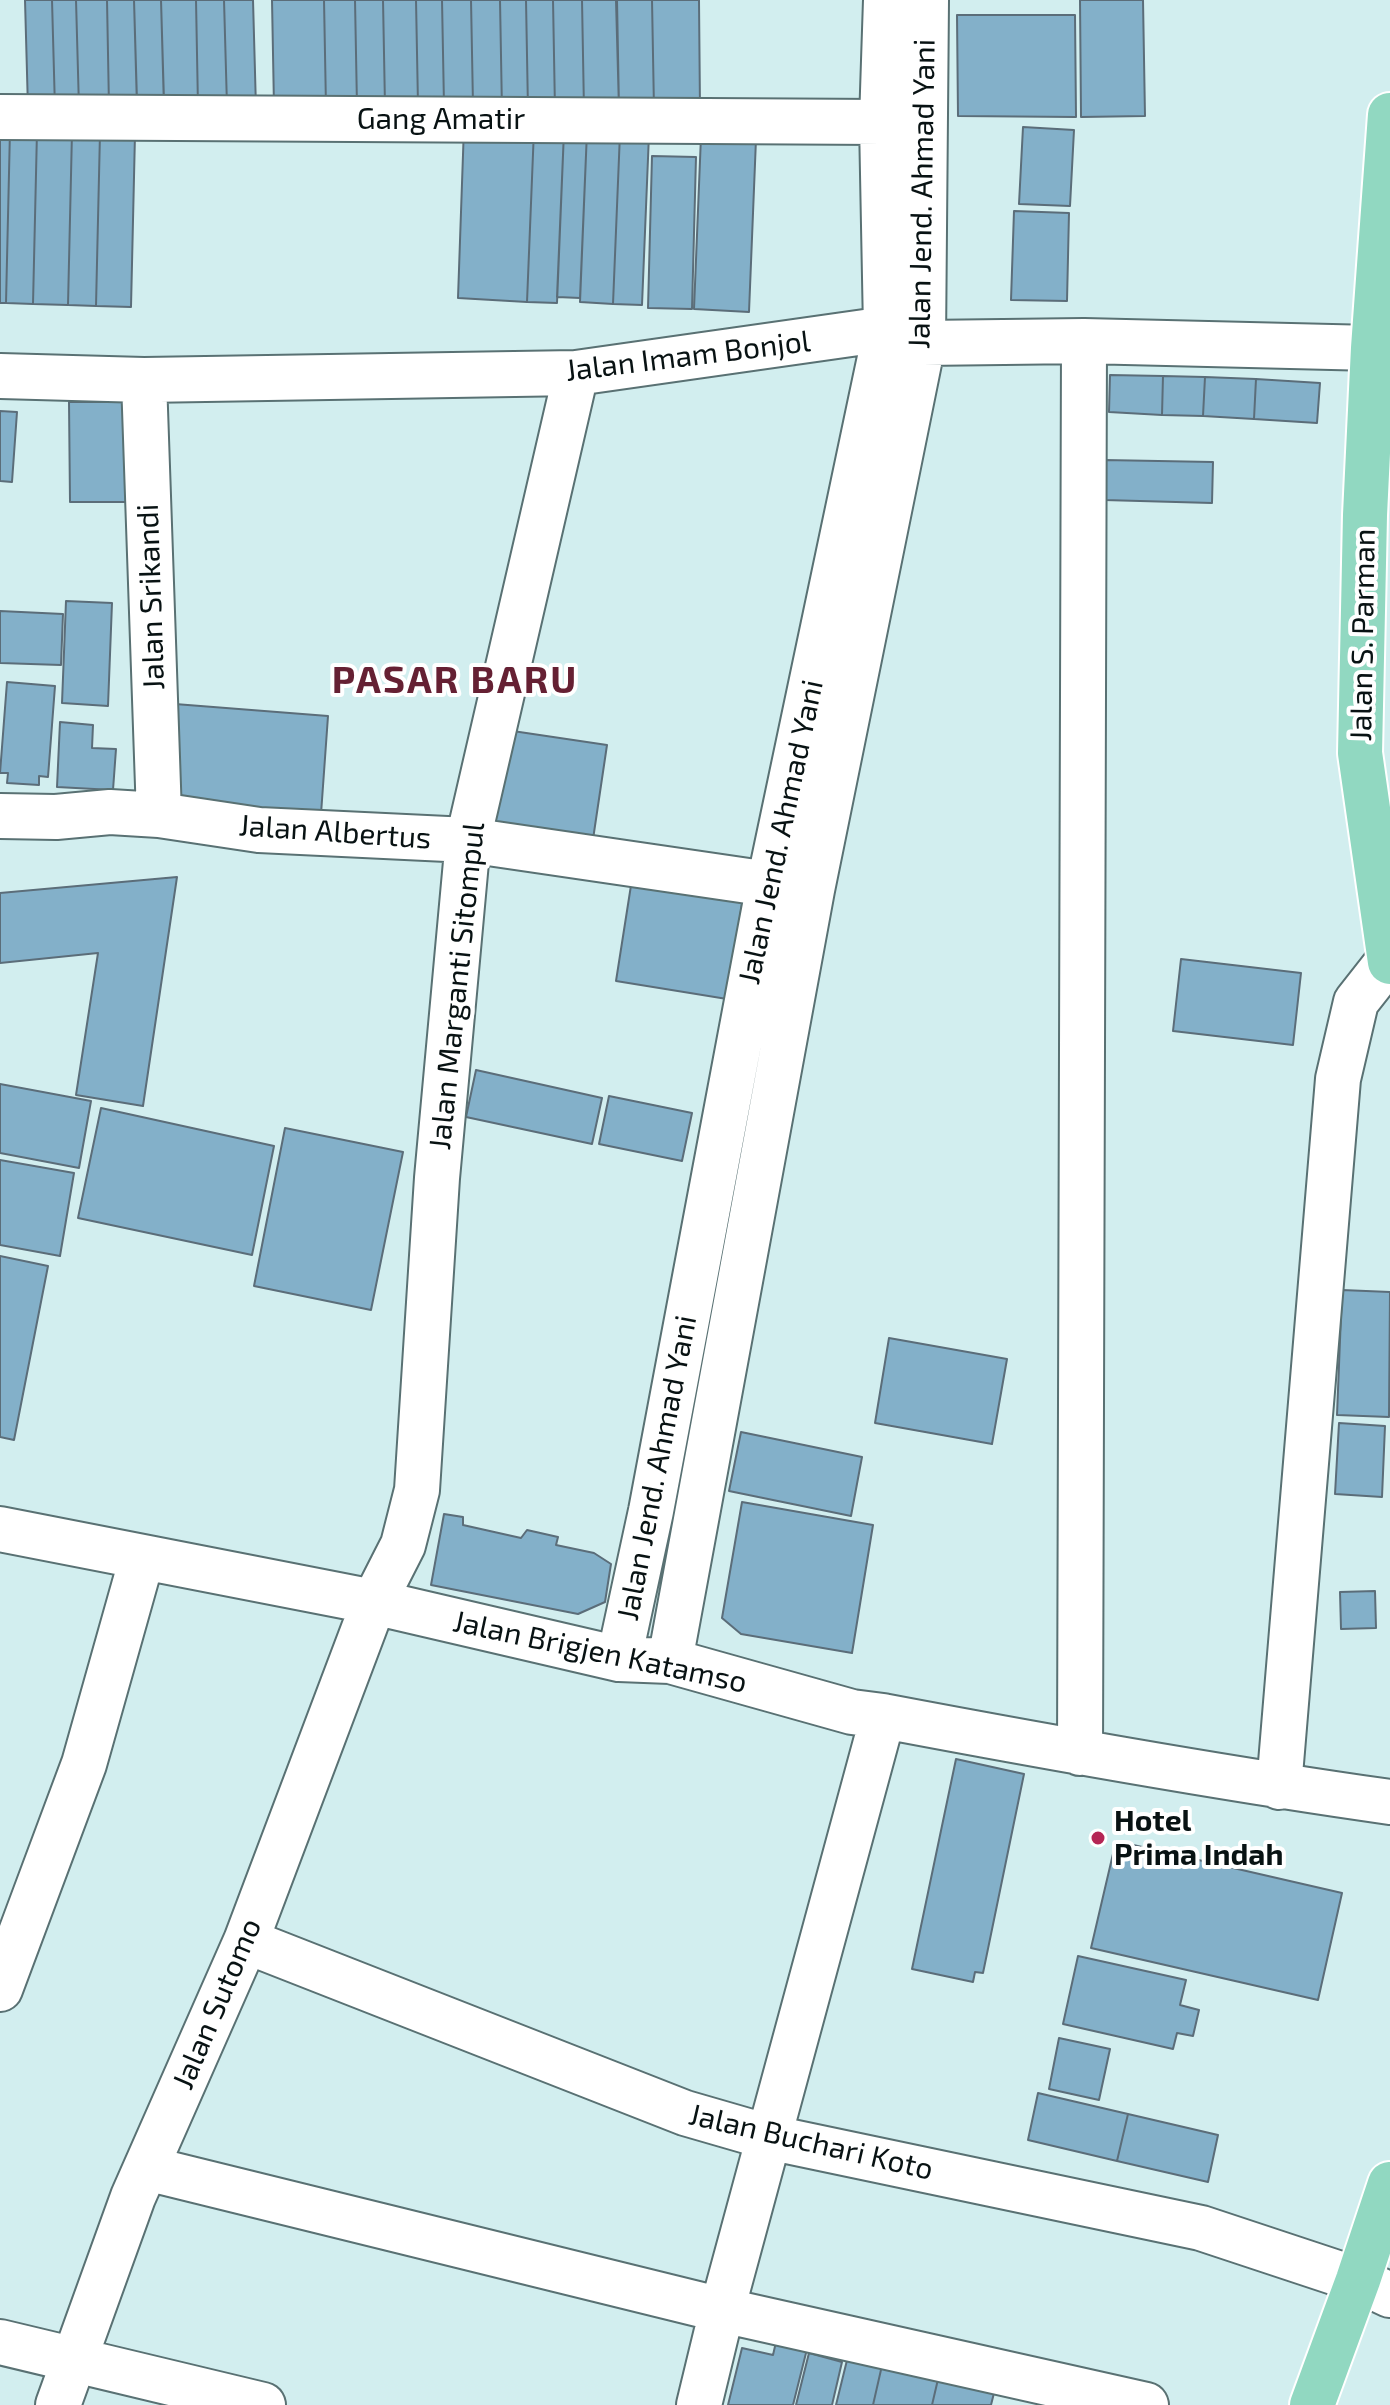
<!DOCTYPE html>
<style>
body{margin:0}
canvas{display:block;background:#d2eeef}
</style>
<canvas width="1390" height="2405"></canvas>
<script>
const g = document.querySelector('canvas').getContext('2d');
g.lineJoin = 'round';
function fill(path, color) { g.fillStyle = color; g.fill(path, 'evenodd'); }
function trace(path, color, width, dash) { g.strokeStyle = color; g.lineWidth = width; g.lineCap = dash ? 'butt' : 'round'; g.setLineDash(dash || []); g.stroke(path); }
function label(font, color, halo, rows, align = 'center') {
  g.font = font + ' "Exo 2",sans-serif'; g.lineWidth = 8; g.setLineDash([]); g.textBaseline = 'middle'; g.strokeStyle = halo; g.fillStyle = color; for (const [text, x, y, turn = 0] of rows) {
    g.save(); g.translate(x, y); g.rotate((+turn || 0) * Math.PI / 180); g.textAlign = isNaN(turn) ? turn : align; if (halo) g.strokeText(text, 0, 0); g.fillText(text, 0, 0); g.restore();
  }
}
const building = new Path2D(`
 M25 0H52L55 109H28Z
 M52 0H76L79 108 55 109Z
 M76 0H107L109 107 79 108Z
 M107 0H134L137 107H109Z
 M134 0H161L164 101H137Z
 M161 0H196L198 107 164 108Z
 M196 0H224L227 106 198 107Z
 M224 0H253L256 108 227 106Z
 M272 0H324L326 107H274Z
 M324 0H355L357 106 326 107Z
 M355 0H383L385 106H357Z
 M383 0H416L418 105 385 106Z
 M416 0H442L444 105H418Z
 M442 0H471L473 105H444Z
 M471 0H500L502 111 473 105Z
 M500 0H526L528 110 502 111Z
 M526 0H553L555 110H528Z
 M553 0H582L584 110H555Z
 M582 0H616L619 109 584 110Z
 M617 0H652L654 109H619Z
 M652 0H699L700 109H654Z
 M1080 0H1143L1145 116 1081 117Z
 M957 15H1075L1076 117 958 116Z
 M464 126 534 129 527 302 458 298Z
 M1023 127 1074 130 1070 206 1019 204Z
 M534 129 564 131 557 303 527 302Z
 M0 130H10L6 303H0Z
 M10 130 37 131 33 304 6 303Z
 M37 131 72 132 68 305 33 304Z
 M564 131H587L580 298 557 297Z
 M587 131 620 133 613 304 580 302Z
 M72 132 100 133 96 306 68 305Z
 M100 133 135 134 131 307 96 306Z
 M620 133 649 134 642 305 613 304Z
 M701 136 756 139 749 312 694 309Z
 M652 156 696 157 692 309 648 308Z
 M1014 211 1069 213 1067 301 1011 300Z
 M1110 375 1163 376 1162 415 1109 412Z
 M1163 376 1205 377 1203 416 1162 415Z
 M1205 377 1256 379 1254 419 1203 416Z
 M1256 379 1320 383 1317 423 1254 419Z
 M69 402H125L126 502H70Z
 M0 411 17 412 12 482 0 481Z
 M1104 460 1213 462 1212 503 1104 500Z
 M66 601 112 603 108 706 62 703Z
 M0 611 63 614 61 665 0 663Z
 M7 682 55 686 48 777 39 776V785L7 783 8 773H0Z
 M175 704 328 716 321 814 168 801Z
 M60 722 93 725 92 748 116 749 113 790 57 787Z
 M506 730 607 745 592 846 492 831Z
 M177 877 143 1106 76 1095 98 953 0 963V893Z
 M632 879 743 898 727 999 616 981Z
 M1181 959 1301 973 1293 1045 1173 1031Z
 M476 1070 602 1098 592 1144 466 1117Z
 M0 1084 91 1101 79 1168 0 1153Z
 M609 1096 692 1113 682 1161 599 1144Z
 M101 1108 274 1146 252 1255 78 1218Z
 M285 1128 403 1152 371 1310 254 1286Z
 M0 1160 74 1173 60 1256 0 1245Z
 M0 1256 48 1266 14 1440 0 1437Z
 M1342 1290 1390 1292 1389 1417 1337 1415Z
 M889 1338 1007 1359 992 1444 875 1423Z
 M1339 1423 1385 1426 1382 1497 1335 1494Z
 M741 1432 862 1457 851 1516 729 1491Z
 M742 1502 873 1525 852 1653 741 1634 722 1618Z
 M444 1514 463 1517V1525L521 1538 527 1530 558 1537 556 1545 594 1553 611 1564 605 1602 578 1614 431 1585Z
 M1375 1591 1376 1628 1341 1629 1340 1592Z
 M956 1759 1024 1774 983 1973 975 1972 973 1982 912 1969Z
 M1116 1841 1342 1893 1318 2000 1091 1948Z
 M1078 1956 1186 1980 1180 2005 1199 2010 1193 2036 1177 2033 1173 2049 1063 2024Z
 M1059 2038 1110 2049 1099 2100 1049 2089Z
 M1038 2093 1128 2114 1117 2161 1028 2140Z
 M1128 2114 1218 2135 1208 2182 1117 2161Z
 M776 2342 807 2349 793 2405H728L742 2348 773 2355Z
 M849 2352 883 2361 873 2405H836Z
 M809 2353 842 2362 832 2405H796Z
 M883 2361 939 2375 932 2405H873Z
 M939 2375 995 2389 991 2405H932Z`);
fill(building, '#83b0c9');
trace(building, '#5b6d79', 2);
const minor = new Path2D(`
 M0 117 882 122
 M0 376 144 380 576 373 886 329 923 343 1084 341 1373 348 1390 351
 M144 380 159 815
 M0 816 56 817 110 812 159 815 259 830 468 840 796 888
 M0 1529 374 1602 619 1659 670 1661 852 1712 883 1716C1052 1748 1220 1778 1390 1802
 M619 1659 651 1511 769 884 886 329 882 122 886 0
 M670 1661 812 890 923 343 926 0
 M1080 1753 1084 341
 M1279 1787 1338 1079 1356 1002 1389 960
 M246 1941 685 2113 768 2137 1201 2228 1358 2280 1390 2295
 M0 1989 84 1764 142 1558
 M146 2168 722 2310 1146 2405
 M0 2342 263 2405
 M58 2405 133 2197 246 1941 374 1602 403 1545 417 1490 437 1178 468 840 576 373
 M699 2405 722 2310 883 1716`);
const major = new Path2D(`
 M1390 115 1373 348 1365 515 1360 753 1390 962
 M1312 2405 1358 2280 1390 2184`);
trace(minor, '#597173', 48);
trace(major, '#fff', 48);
trace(minor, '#fff', 44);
trace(major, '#91d8c1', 44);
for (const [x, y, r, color] of [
 [1098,1838,8,"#b52655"]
]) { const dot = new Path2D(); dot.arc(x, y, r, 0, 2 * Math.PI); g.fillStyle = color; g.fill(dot); trace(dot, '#fff', 3); }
label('30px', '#081213', '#fff', [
 ["Gang Amatir",441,119],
 ["Jalan Jend. Ahmad Yani",922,194,-89],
 ["Jalan Imam Bonjol",688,356,-7],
 ["Jalan Srikandi",151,597,-92],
 ["Jalan S. Parman",1363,635,-89],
 ["Jalan Albertus",335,832,4],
 ["Jalan Jend. Ahmad Yani",781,832,-78],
 ["Jalan Marganti Sitompul",457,986,-84],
 ["Jalan Jend. Ahmad Yani",657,1468,-79],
 ["Jalan Brigjen Katamso",600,1652,12],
 ["Jalan Sutomo",217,2004,-67],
 ["Jalan Buchari Koto",811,2142,13]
]);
label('bold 30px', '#081213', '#fff', [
 ["Hotel",1114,1821],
 ["Prima Indah",1114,1855]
], 'left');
g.letterSpacing = '2px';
label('bold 38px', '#652033', '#fff', [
 ["PASAR BARU",455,680]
]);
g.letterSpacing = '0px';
</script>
